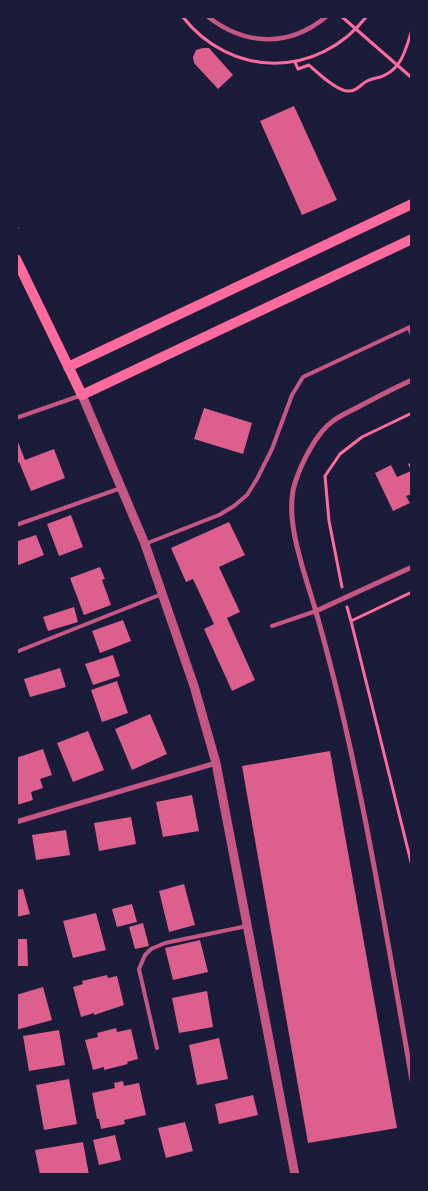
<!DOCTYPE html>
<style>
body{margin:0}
#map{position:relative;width:428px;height:1191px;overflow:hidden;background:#1b1b3a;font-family:Lora,serif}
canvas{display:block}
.frame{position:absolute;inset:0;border:18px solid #1b1b3a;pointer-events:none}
</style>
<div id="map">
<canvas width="428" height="1191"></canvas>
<div class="frame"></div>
</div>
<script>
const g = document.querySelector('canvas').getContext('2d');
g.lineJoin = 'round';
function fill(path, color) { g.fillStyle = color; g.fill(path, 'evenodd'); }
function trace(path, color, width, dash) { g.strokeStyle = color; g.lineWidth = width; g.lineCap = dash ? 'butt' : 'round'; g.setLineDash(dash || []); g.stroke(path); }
fill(new Path2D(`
 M203 48H209L233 75 218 89 194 63 193 57 196 50Z
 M294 106 337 200 302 215 260 121Z
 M204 408 252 423 243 454 194 439Z
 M16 437 25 460 54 449 65 478 31 491 19 462 16 463Z
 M412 462V494L406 496 410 503 393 511 375 473 391 465 397 477 411 471 408 464Z
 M71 515 83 547 59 556 47 524Z
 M229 522 245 555 219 567 240 612 227 618 255 680 232 691 204 629 214 624 193 579 186 582 171 548Z
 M36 535 44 555 16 566V537L18 541Z
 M100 567 105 579 102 580 111 605 84 615 70 578Z
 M74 607 78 622 48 631 43 617Z
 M123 620 131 641 100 653 92 631Z
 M113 655 120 676 93 685 85 664Z
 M60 668 66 687 30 697 24 679Z
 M117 681 128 713 102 722 91 690Z
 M150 714 167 754 132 770 115 729Z
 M88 731 104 770 73 782 57 743Z
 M43 749 52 775 40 779 43 788 31 792 33 800 17 805 16 758Z
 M330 751 397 1128 308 1143 242 766Z
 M192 795 199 831 163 837 156 802Z
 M131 817 136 844 99 851 94 823Z
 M66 830 70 855 36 860 32 835Z
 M184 884 195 925 169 932 159 891Z
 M23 889 30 914 16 917V890Z
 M132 904 137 922 117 927 112 909Z
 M96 913 106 950 73 958 63 921Z
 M143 923 149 946 135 949 129 927Z
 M16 939H27L28 966H16Z
 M200 940 208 972 173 980 165 948Z
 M107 975 108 978 117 976 124 1005 94 1015V1013L81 1017 73 987 83 984 82 981Z
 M43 987 52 1020 16 1030V995Z
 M207 991 213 1027 179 1033 172 998Z
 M116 1028 117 1032 131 1029 138 1059 127 1062 128 1064 104 1070V1067L93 1070 85 1040 98 1037 97 1033Z
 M59 1030 65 1065 29 1071 23 1036Z
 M219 1038 228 1079 197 1085 189 1045Z
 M69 1079 77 1124 44 1130 36 1085Z
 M123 1081 124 1086 139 1083 146 1115 124 1120 125 1124 101 1129 99 1119H97L92 1093 115 1088 114 1083Z
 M253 1095 258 1115 219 1124 215 1104Z
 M185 1122 193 1151 166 1158 158 1128Z
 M115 1135 121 1160 99 1165 93 1140Z
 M83 1142 89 1175H40L35 1150Z`), '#dd5f8e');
trace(new Path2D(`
 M182 16C231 79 318 79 367 16
 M341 16 412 78
 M295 62 298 69 309 65C318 73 336 90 347 91 356 92 360 85 367 81 373 78 380 78 385 75 403 66 406 47 412 30
 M16 227 17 228
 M342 587 329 521 325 476 340 454 362 437 412 413
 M412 592 351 621 412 866
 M347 607 351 621`), '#ff6b9d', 3);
trace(new Path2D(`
 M409 328 412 335
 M16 418 82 395
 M16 525 121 488
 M145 544 219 515 234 506 247 495 257 479 272 449 292 395 303 377 412 326
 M272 626 316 611
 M16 652 162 594
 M157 1048 139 969 145 955 151 949 165 943 247 926`), '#c65784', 4);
trace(new Path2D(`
 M207 16C245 46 289 48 327 16`), '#c65784', 4.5);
trace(new Path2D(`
 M412 380C394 388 377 397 360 406 351 411 341 415 333 421 316 433 301 464 295 483 283 520 306 576 316 612 360 765 384 923 412 1080
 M316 611 412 567
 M16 822 216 763`), '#c65784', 5);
trace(new Path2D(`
 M82 395 145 544 194 686 216 763 295 1175`), '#c65784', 9);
trace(new Path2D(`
 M16 259 82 395 412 239
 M68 367 412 204`), '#ff6b9d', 10);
</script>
